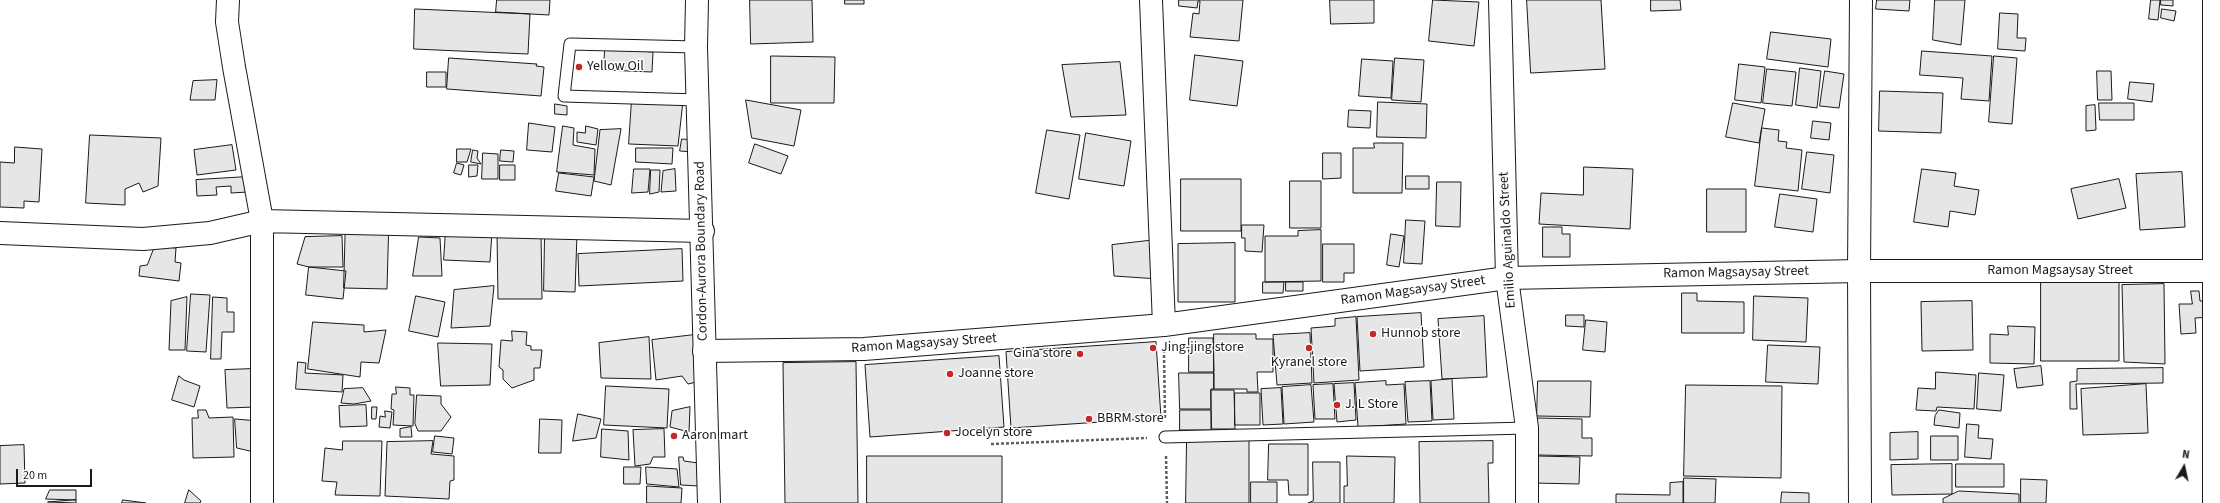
<!DOCTYPE html>
<style>
body{margin:0}
#map{position:relative;width:2220px;height:503px;overflow:hidden;background:#fff;font-family:"Source Sans 3",sans-serif}
canvas{display:block}
.north{position:absolute;left:2164px;top:447px;width:40px;height:40px;-webkit-text-stroke:3px #fff;paint-order:stroke;rotate:9deg;font-size:11px;font-weight:700;line-height:16px;text-align:center;color:#1a1a1a}
.north::after{content:'';display:block;margin:auto;width:14px;height:18px;background:#1a1a1a;clip-path:polygon(50% 0,100% 100%,50% 72%,0 100%)}
.scale{position:absolute;left:16px;top:469px;width:76px;height:18px;box-sizing:border-box;border:2px solid #1a1a1a;border-top:0;padding-left:5px;font-size:12px;line-height:14px;white-space:nowrap;color:#1a1a1a;-webkit-text-stroke:3px #fff;paint-order:stroke}
</style>
<div id="map">
<canvas width="2220" height="503"></canvas>
<div class="north">N</div>
<div class="scale">20 m</div>
</div>
<script>
const g = document.querySelector('canvas').getContext('2d');
g.lineJoin = 'round';
function fill(path, color) { g.fillStyle = color; g.fill(path, 'evenodd'); }
function trace(path, color, width, dash) { g.strokeStyle = color; g.lineWidth = width; g.lineCap = dash ? 'butt' : 'round'; g.setLineDash(dash || []); g.stroke(path); }
function label(font, color, halo, rows, align = 'center') {
  g.font = font + ' "Source Sans 3",sans-serif'; g.lineWidth = 3; g.setLineDash([]); g.textBaseline = 'middle'; g.strokeStyle = halo; g.fillStyle = color; for (const [text, x, y, turn = 0] of rows) {
    g.save(); g.translate(x, y); g.rotate((+turn || 0) * Math.PI / 180); g.textAlign = isNaN(turn) ? turn : align; if (halo) g.strokeText(text, 0, 0); g.fillText(text, 0, 0); g.restore();
  }
}
const building = new Path2D(`
 M497 0H550L549 15 496 12Z
 M750 0H812L813 42 751 44Z
 M845 0H864V4H845Z
 M1179 0H1243L1239 41 1190 37 1193 13 1199 14 1200 1H1198L1197 8 1179 6Z
 M1330 0H1374V23L1331 24Z
 M1433 0 1479 2 1474 46 1429 41Z
 M1527 0H1601L1605 69 1531 73Z
 M1651 0H1680L1681 10 1651 11Z
 M1877 0H1910L1909 11 1876 9Z
 M1935 0H1965L1961 45 1933 40Z
 M2151 0H2160L2158 20 2149 19Z
 M2161 0H2173V6L2161 5Z
 M415 9 530 14 528 54 414 49Z
 M2162 9 2176 11 2174 21 2161 18Z
 M2000 13 2018 14 2017 38H2026L2025 51 1998 49Z
 M1771 32 1831 39 1828 67 1767 59Z
 M605 49 653 52 652 72 604 70Z
 M1922 51 1992 56 1989 101 1961 99 1963 78 1920 75Z
 M1195 55 1243 61 1237 106 1190 100Z
 M771 56 835 57 834 103H771Z
 M1994 56 2017 58 2012 124 1989 122Z
 M449 58 537 64 536 66 544 67 541 96 447 89Z
 M1395 58 1424 60 1421 102 1392 100Z
 M1362 59 1393 61 1391 98 1359 96Z
 M1120 62 1126 115 1071 117 1062 65Z
 M1739 64 1765 67 1761 103 1735 100Z
 M1800 68 1821 71 1817 108 1796 105Z
 M1767 69 1796 72 1792 106 1763 103Z
 M1825 71 1844 74 1839 108 1820 106Z
 M2097 71H2111L2112 100H2098Z
 M427 72H446V87H427Z
 M217 80 215 100H190L193 81Z
 M2130 82 2154 84 2152 102 2128 99Z
 M1880 91 1943 93 1941 133 1879 131Z
 M632 99 683 101 678 146 629 144Z
 M746 100 801 110 794 146 752 138Z
 M1378 102 1427 104 1426 138 1377 137Z
 M1733 103 1765 109 1759 143 1726 137Z
 M2099 103H2134V120H2100Z
 M555 104 567 106V115L555 114Z
 M2095 105 2096 130 2086 131V106Z
 M1349 110 1371 111 1370 128 1348 127Z
 M1813 121 1831 123 1829 140 1811 138Z
 M529 123 555 127 552 152 527 150Z
 M563 126 574 128 573 145 595 149 594 175 557 172Z
 M586 126 598 129 596 145 577 142V132L585 133Z
 M1762 128 1779 130 1778 141 1787 142 1786 148 1802 150 1798 191 1755 186Z
 M621 129 611 185 594 181 600 130Z
 M1047 130 1080 135 1069 199 1036 193Z
 M1086 133 1131 141 1124 186 1079 179Z
 M90 135 161 138 158 186 143 192 139 183 125 189V205L86 203Z
 M682 139 693 140 694 152 680 151Z
 M1374 143H1403L1402 193H1353V148H1374Z
 M755 144 788 156 781 174 749 163Z
 M232 145 236 170 197 175 194 150Z
 M15 147 42 149 39 202 24 201V208L0 207V162L14 163Z
 M636 148H673L672 164 636 162Z
 M457 149H471L467 162H457Z
 M473 150 478 151 477 158 481 164 471 162Z
 M501 150 514 151 513 162 500 161Z
 M1807 152 1834 155 1830 193 1802 189Z
 M483 153 498 154V179H482Z
 M1323 153H1341V178L1323 179Z
 M457 163 464 165 461 175 454 173Z
 M469 165H478L477 176 469 177Z
 M500 165H515V180H500Z
 M1584 167 1633 169 1630 229 1539 224 1541 193 1583 195Z
 M634 169H650L648 192 632 193Z
 M675 169 676 191 661 192 663 171Z
 M1922 169 1956 173 1954 186 1979 190 1975 215 1950 211 1948 227 1914 222Z
 M651 170H660L659 192 650 194Z
 M2182 172 2185 227 2140 230 2136 174Z
 M559 173 594 177 591 196 556 191Z
 M1406 176H1429V189H1406Z
 M247 177 248 192 231 193V186L216 187 217 195 197 196 196 180Z
 M1181 179H1241V231H1181Z
 M2119 179 2126 208 2078 219 2071 189Z
 M1290 181H1321V228H1290Z
 M1437 182H1461L1460 227 1436 226Z
 M1707 189H1746V232H1707Z
 M1780 194 1817 199 1813 232 1775 227Z
 M346 215 389 217 387 289 344 288Z
 M1406 220 1425 221 1422 264 1404 263Z
 M1242 225H1264L1262 252 1245 251V238H1242Z
 M1543 227H1562V234H1570V257H1543Z
 M446 229 492 232 490 262 444 260Z
 M1321 230V281L1265 282V236H1298V231Z
 M541 232 542 299H498L497 233Z
 M545 233 577 234 575 292 544 291Z
 M1391 234 1404 236 1399 267 1387 265Z
 M342 236 343 267H309L297 264 305 237Z
 M419 237 440 238 442 276H413Z
 M1156 240 1159 279 1114 276 1112 245Z
 M1235 243V302H1178V244Z
 M1323 244H1354V273H1344V282H1323Z
 M155 246 176 248 175 262 181 263 179 281 139 276 140 266 147 265Z
 M682 249 683 281 579 286 578 254Z
 M309 267 346 271 343 299 306 295Z
 M2041 278H2119V361H2041Z
 M1263 282H1284L1283 293H1263Z
 M1286 282H1303V291H1286Z
 M2164 284 2165 364 2124 362 2122 285Z
 M494 286 490 326 451 328 454 290Z
 M2191 291H2199L2200 301H2211L2212 317 2195 318 2196 333 2181 334 2179 304H2192Z
 M1682 293H1697V301L1744 302V333H1682Z
 M191 294 210 295 206 352 187 351Z
 M416 296 445 302 438 337 409 331Z
 M1754 296 1808 298 1806 342 1753 340Z
 M187 297 185 350H169L171 301Z
 M213 297 227 298V312H234V332H222L221 359H211Z
 M1972 301 1973 350 1922 351 1921 302Z
 M1421 313 1424 367 1360 371 1357 317Z
 M1566 315H1584V327L1566 326Z
 M1484 316 1487 377 1442 379 1438 319Z
 M1356 317 1359 380 1314 383 1311 328 1335 326V319Z
 M1586 320 1607 322 1605 352 1583 350Z
 M313 322 364 325V332L386 330 379 363 361 362 360 377 308 369Z
 M2008 326 2035 327 2034 364 1990 363V334L2008 335Z
 M512 331 527 332 526 345 531 346V350H542L540 368H534V380L512 388 503 379V370L499 367 501 340 512 341Z
 M1310 333 1312 383 1277 385 1273 335Z
 M1214 334H1256V339H1273V372H1257L1258 392H1247V389H1214Z
 M692 335 695 336 701 381 688 384 682 376 656 380 652 340Z
 M649 337 651 379 601 378 599 343Z
 M1189 338H1213L1214 372H1189Z
 M1156 342 1161 418 1011 428 1006 352Z
 M438 343 492 344 490 385 441 386Z
 M1768 345 1820 347 1818 384 1766 382Z
 M999 356 1004 427 870 437 865 365Z
 M298 362 306 363 305 373 343 375 342 392 296 389Z
 M856 362 858 503H785L783 363Z
 M2041 366 2043 385 2017 388 2014 369Z
 M2163 368V383L2076 384 2077 409H2070V382L2077 381V369Z
 M252 369 255 407 227 408 225 370Z
 M1936 372 1976 375 1974 409 1937 407 1936 411 1916 410 1918 388 1935 389Z
 M1179 373H1214V389H1211V409H1180Z
 M1979 373 2004 375 2001 411 1977 409Z
 M179 376 184 380 200 386 194 407 172 400Z
 M1452 379 1454 419 1433 420 1431 381Z
 M1386 381V385L1404 384 1406 424 1358 427 1355 383Z
 M1430 381 1432 421 1408 422 1405 382Z
 M1538 381H1591L1590 417 1537 416Z
 M1354 383 1356 420 1337 422 1334 384Z
 M1333 384 1335 419H1315L1313 385Z
 M2146 384 2148 433 2083 435 2081 389Z
 M1311 385 1314 422 1284 424 1282 387Z
 M1686 385 1782 386 1781 478 1684 476Z
 M606 386 669 389 667 428 604 425Z
 M396 387 410 388V395H414L413 426 393 425 394 410 391 409 392 394H396Z
 M363 388 371 401 354 404 341 403 344 389Z
 M1281 388 1283 424 1263 425 1261 389Z
 M1211 390H1234L1235 429H1212Z
 M1235 393H1260V425H1235Z
 M417 395 441 396V404L451 417 441 431H418L415 424Z
 M366 405 367 426 340 427 339 406Z
 M372 407H377L376 419H372Z
 M690 407 689 432 670 427 672 411Z
 M198 410H206L209 418 233 417 234 457 193 458 192 418H198Z
 M1180 410H1211V430H1180Z
 M1939 410 1960 413 1959 428 1934 425 1935 416Z
 M385 411 392 412 390 428 379 427 380 416 385 417Z
 M578 414 601 419 596 438 573 441Z
 M1538 418 1582 419V438H1592V456L1537 455Z
 M235 419 259 421 258 453 237 448Z
 M540 419 562 420 561 453H539Z
 M1967 424 1979 425 1978 438 1993 439 1991 459 1965 457Z
 M411 427 412 437H400V429Z
 M602 429 628 431 629 460 601 457Z
 M664 429 665 457H653L650 464 635 466 633 430Z
 M1918 432V459L1890 460V433Z
 M435 436 454 438 452 454 433 452Z
 M1931 436H1958V460H1931Z
 M1187 438H1249V503H1186Z
 M343 441H382L380 496 335 495 337 482 322 481 325 448 342 450Z
 M433 441 431 454 454 456V480L450 481 449 499 385 496 387 442Z
 M1493 441V463H1488L1489 503H1420L1419 442Z
 M1269 444H1308V495H1289L1288 480H1268Z
 M24 445 25 483 0 484V446Z
 M867 456H1002V503H867Z
 M1347 456 1395 457 1394 503H1344V486H1347Z
 M1538 456 1580 457 1579 484 1533 483Z
 M679 457H683L684 461 698 463 699 486 681 485Z
 M1313 462H1340V503H1308L1313 501Z
 M1952 464V494L1892 495 1891 465Z
 M1956 464H2004V487H1956Z
 M624 467H641L640 484H624Z
 M646 467 677 469 679 487 647 484Z
 M1684 478 1716 479 1715 503H1684Z
 M2021 479 2047 480 2046 503H2021Z
 M1251 482H1277V503H1251Z
 M1683 482V503H1616V494L1670 495V483Z
 M647 486 682 488 681 503H647Z
 M50 490H76V500L46 499Z
 M189 490 201 501 200 503H185Z
 M1959 491 2019 494V503H1943V499Z
 M1782 492 1809 493V503H1781Z
 M76 500V503L48 502Z
 M123 500 146 503H122Z`);
fill(building, '#e6e6e6');
trace(building, '#1a1a1a', 1);
const lane = new Path2D(`
 M696 47 570 44 564 96 698 100
 M1165 437 1527 428`);
const street = new Path2D(`
 M228 0 227 22 234 67 262 221V503
 M1151 0 1164 325
 M0 233 143 239 210 233 262 221 703 231
 M704 351 864 349 1164 325 1507 278 1859 271H2220
 M1860 503 1859 271 1861 0
 M2214 503V0`);
const secondary = new Path2D(`
 M1500 0 1507 278 1527 428V503`);
const primary = new Path2D(`
 M697 0 696 47 709 503`);
trace(lane, '#1a1a1a', 13);
trace(street, '#1a1a1a', 24);
trace(secondary, '#1a1a1a', 24);
trace(primary, '#1a1a1a', 24);
trace(new Path2D(`
 M1164 350 1165 419
 M991 444 1147 438
 M1166 456 1167 503`), '#5f5f5f', 2.5, [3, 2]);
trace(lane, '#fff', 11);
trace(street, '#fff', 22);
trace(secondary, '#fff', 22);
trace(primary, '#fff', 22);
for (const [x, y, r, color] of [
 [579,67,4,"#c62828"],
 [1373,334,4,"#c62828"],
 [1153,348,4,"#c62828"],
 [1309,348,4,"#c62828"],
 [1080,354,4,"#c62828"],
 [950,374,4,"#c62828"],
 [1337,405,4,"#c62828"],
 [1089,419,4,"#c62828"],
 [947,433,4,"#c62828"],
 [674,436,4,"#c62828"]
]) { const dot = new Path2D(); dot.arc(x, y, r, 0, 2 * Math.PI); g.fillStyle = color; g.fill(dot); trace(dot, '#fff', 1.5); }
label('14px', '#1a1a1a', '#fff', [
 ["Yellow Oil",587,67],
 ["Hunnob store",1381,334],
 ["Jing-jing store",1161,348],
 ["Gina store",1072,354,"right"],
 ["Kyranel store",1309,363,"center"],
 ["Joanne store",958,374],
 ["J. L Store",1345,405],
 ["BBRM store",1097,419],
 ["Jocelyn store",955,433],
 ["Aaron mart",682,436]
], 'left');
label('14px', '#1a1a1a', '#fff', [
 ["Emilio Aguinaldo Street",1508,240,-93],
 ["Cordon-Aurora Boundary Road",702,251,-91],
 ["Ramon Magsaysay Street",2060,271],
 ["Ramon Magsaysay Street",1736,273,-1],
 ["Ramon Magsaysay Street",1413,291,-8],
 ["Ramon Magsaysay Street",924,344,-4]
]);
</script>
